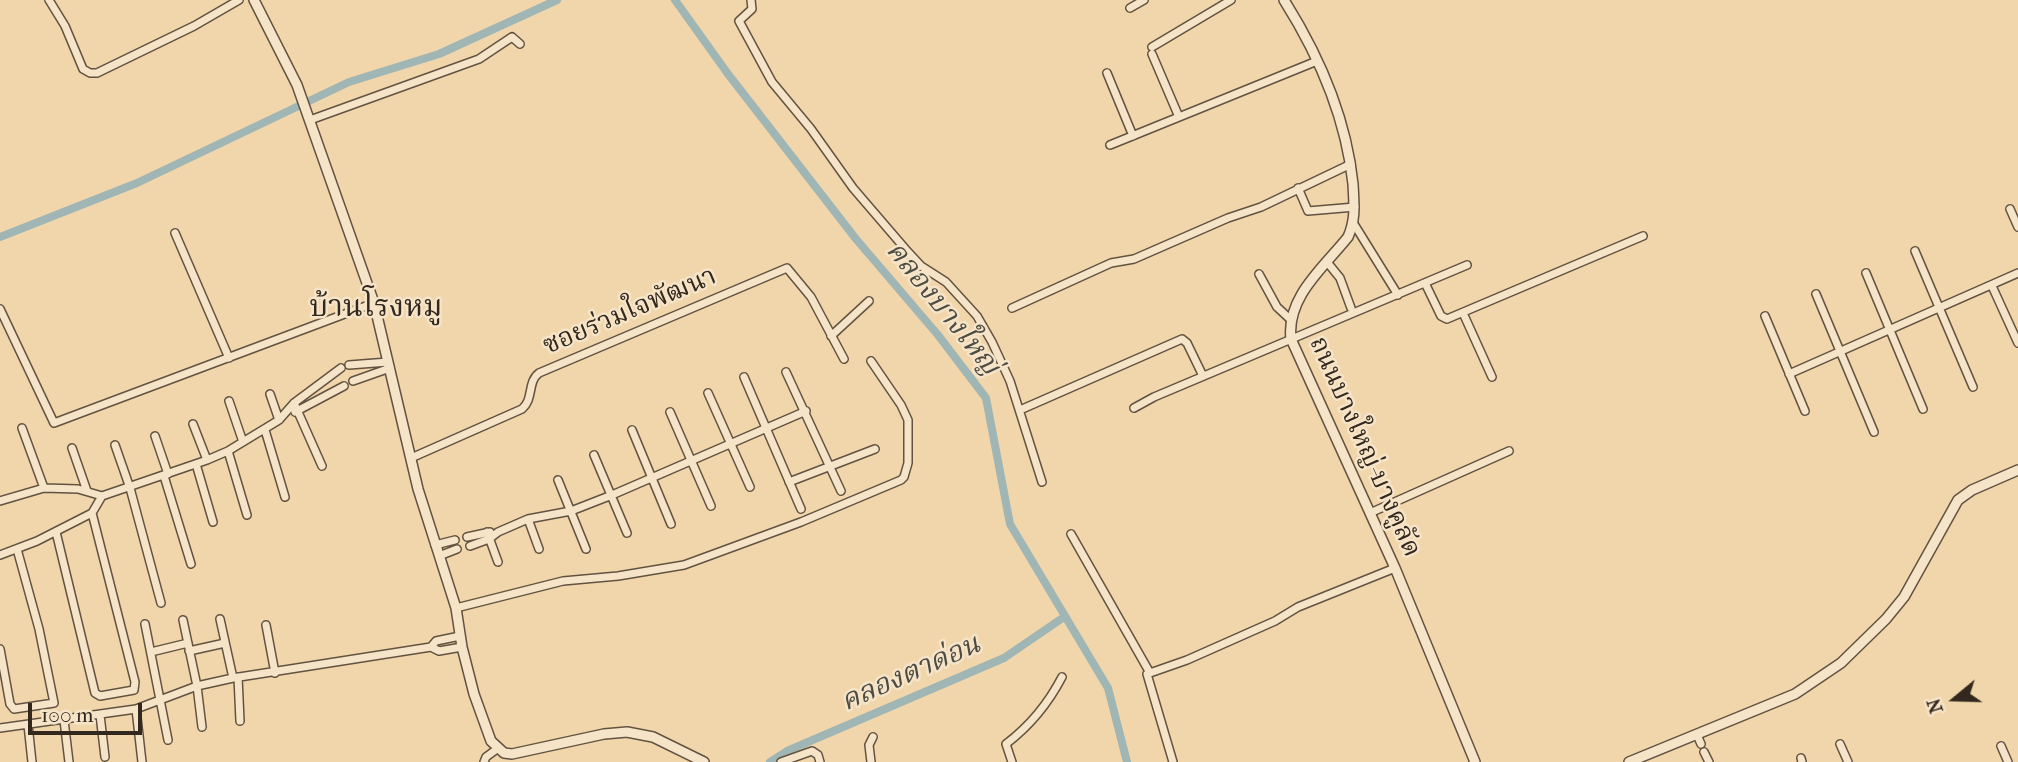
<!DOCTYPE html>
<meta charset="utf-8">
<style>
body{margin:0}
#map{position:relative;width:2018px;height:762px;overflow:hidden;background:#f1d5ab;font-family:"IM FELL French Canon",serif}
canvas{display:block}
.north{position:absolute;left:1920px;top:664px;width:70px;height:70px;-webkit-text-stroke:5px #f6e4c8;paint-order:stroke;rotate:251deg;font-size:19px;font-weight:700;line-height:28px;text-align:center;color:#32281d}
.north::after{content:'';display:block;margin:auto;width:24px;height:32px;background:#32281d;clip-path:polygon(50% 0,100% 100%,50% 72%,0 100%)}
.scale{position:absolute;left:28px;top:703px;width:114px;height:32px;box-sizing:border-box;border:4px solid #32281d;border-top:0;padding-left:9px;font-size:21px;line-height:24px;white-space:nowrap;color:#32281d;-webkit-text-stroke:5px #f6e4c8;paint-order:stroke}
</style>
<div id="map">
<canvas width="2018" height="762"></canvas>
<div class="north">N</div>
<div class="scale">100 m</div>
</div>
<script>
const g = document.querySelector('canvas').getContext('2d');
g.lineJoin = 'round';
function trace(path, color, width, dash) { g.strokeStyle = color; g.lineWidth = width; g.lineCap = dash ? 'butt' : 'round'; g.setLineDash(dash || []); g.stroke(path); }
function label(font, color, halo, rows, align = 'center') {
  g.font = font + ' "IM FELL French Canon","Noto Serif Thai",serif'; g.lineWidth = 5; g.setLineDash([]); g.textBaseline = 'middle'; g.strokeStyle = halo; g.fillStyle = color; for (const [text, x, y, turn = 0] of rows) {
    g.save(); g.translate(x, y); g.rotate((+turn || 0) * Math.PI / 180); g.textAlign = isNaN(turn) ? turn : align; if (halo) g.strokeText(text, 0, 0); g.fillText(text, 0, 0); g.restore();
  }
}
trace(new Path2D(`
 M675 0 728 74 856 239 938 335 986 398 1010 524 1108 688 1127 762
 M0 237 137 183 349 82 439 54 557 0
 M770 762 787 751 1004 658 1064 617`), '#9fb6b4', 8);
const minor = new Path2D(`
 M49 0 65 26 83 69 90 73H97L194 26 239 0
 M751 0 752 9 739 21 772 82 811 129 853 188 908 252 921 266 946 282 977 316 992 342 1010 381 1042 482
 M1130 8 1144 0
 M1152 47 1231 0
 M1152 54 1179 117
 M1107 73 1133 136
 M310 120 479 59 512 37 520 44
 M1110 145 1317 61
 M1298 188 1308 211 1355 207
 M2010 209 2018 227
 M1354 224 1398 295
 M175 233 229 358
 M1915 251 1973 387
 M1327 262 1340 278 1351 308
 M1866 273 1923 409
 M1259 274 1277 307 1291 320
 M1425 283 1441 316 1447 319 1643 236
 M1992 286 2018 343
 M1816 294 1874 432
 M1012 308 1111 263 1134 259 1228 218 1261 207 1351 164
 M0 309 54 423 374 303
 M1463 313 1492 377
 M1765 316 1805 411
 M831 336 869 301
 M349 365 388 362
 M786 372 841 491
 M1789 374 2018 273
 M744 377 801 509
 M353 381 390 368
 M708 393 750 487
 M270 394 279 420
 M229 401 243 442
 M294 403 322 466
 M1134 408 1154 397 1467 265
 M1020 410 1182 339 1187 343 1203 376
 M295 412 344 386
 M670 412 711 506
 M193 424 207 460
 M22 428 44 488
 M265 430 285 497
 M632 430 671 524
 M155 436 168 474
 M115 445 130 488 161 603
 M72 448 87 491
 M228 451 247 515
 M594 455 627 533
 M411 458 522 409C534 399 527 382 539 373L787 268 811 297 844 359
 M196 464 213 522
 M164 476 191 564
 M558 480 586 549
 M789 482 875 449
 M0 501 44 488 78 489 102 496 207 460 228 451 279 420 294 403 341 368
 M1370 513 1509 451
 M528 519 539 549
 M56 532 95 693 100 696 134 690 135 682 92 513 102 496
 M487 532 498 562
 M1071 534 1150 673
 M467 537 490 532
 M435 545 455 540
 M470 546 489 539 498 532 528 519 571 511 612 495 806 411
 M0 555 37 541 92 513
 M439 556 457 549
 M456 608 563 581 618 576 684 565 801 522 901 480 904 477 908 463V420L901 405 871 361
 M220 619 233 678
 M183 620 197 686 202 727
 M145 624 168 740
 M266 625 275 673
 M431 647 439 651 462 647
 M0 649 10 704 14 709 54 703 39 629 17 549
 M189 651 225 643
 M151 652 188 643
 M238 677 240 721
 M136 709 142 762
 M100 715 105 757
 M64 720 69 762
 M28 725 32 762
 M0 728 136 709 197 686 233 678 431 647 436 641 460 636
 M1697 735 1701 744
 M1840 744 1848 762
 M2001 746 2008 762
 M1704 752 1709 762
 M1801 758 1802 762
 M484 762 486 757 497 749
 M781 762 812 751 818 755 820 762
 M871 762 869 745 873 737
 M1012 762 1006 744C1031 725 1048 704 1062 677
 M1173 762 1147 674 1187 660 1275 621 1298 607 1395 568`);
const tertiary = new Path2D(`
 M254 0 297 85 374 303 418 489 456 608 462 647 474 694 491 741 504 753 512 754 604 734 627 732 653 737 704 762
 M1284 0C1320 57 1346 117 1353 184 1354 204 1356 219 1348 237 1324 267 1286 297 1291 339L1395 568 1475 762
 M1629 762 1795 694 1841 663 1886 619 1904 597 1958 500 1972 490 2018 470`);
trace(minor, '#625340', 10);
trace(tertiary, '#625340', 12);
trace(minor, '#f6e4c8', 7);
trace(tertiary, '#f6e4c8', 9);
label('26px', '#32281d', '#f6e4c8', [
 ["ซอยร่วมใจพัฒนา",630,312,-23],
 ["ถนนบางใหญ่-บางคูลัด",1364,447,66]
]);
label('italic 28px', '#4d4c43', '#f6e4c8', [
 ["คลองบางใหญ่",942,309,51],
 ["คลองตาด่อน",911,674,-24]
]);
label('30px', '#32281d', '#f6e4c8', [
 ["บ้านโรงหมู",376,309]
]);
</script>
